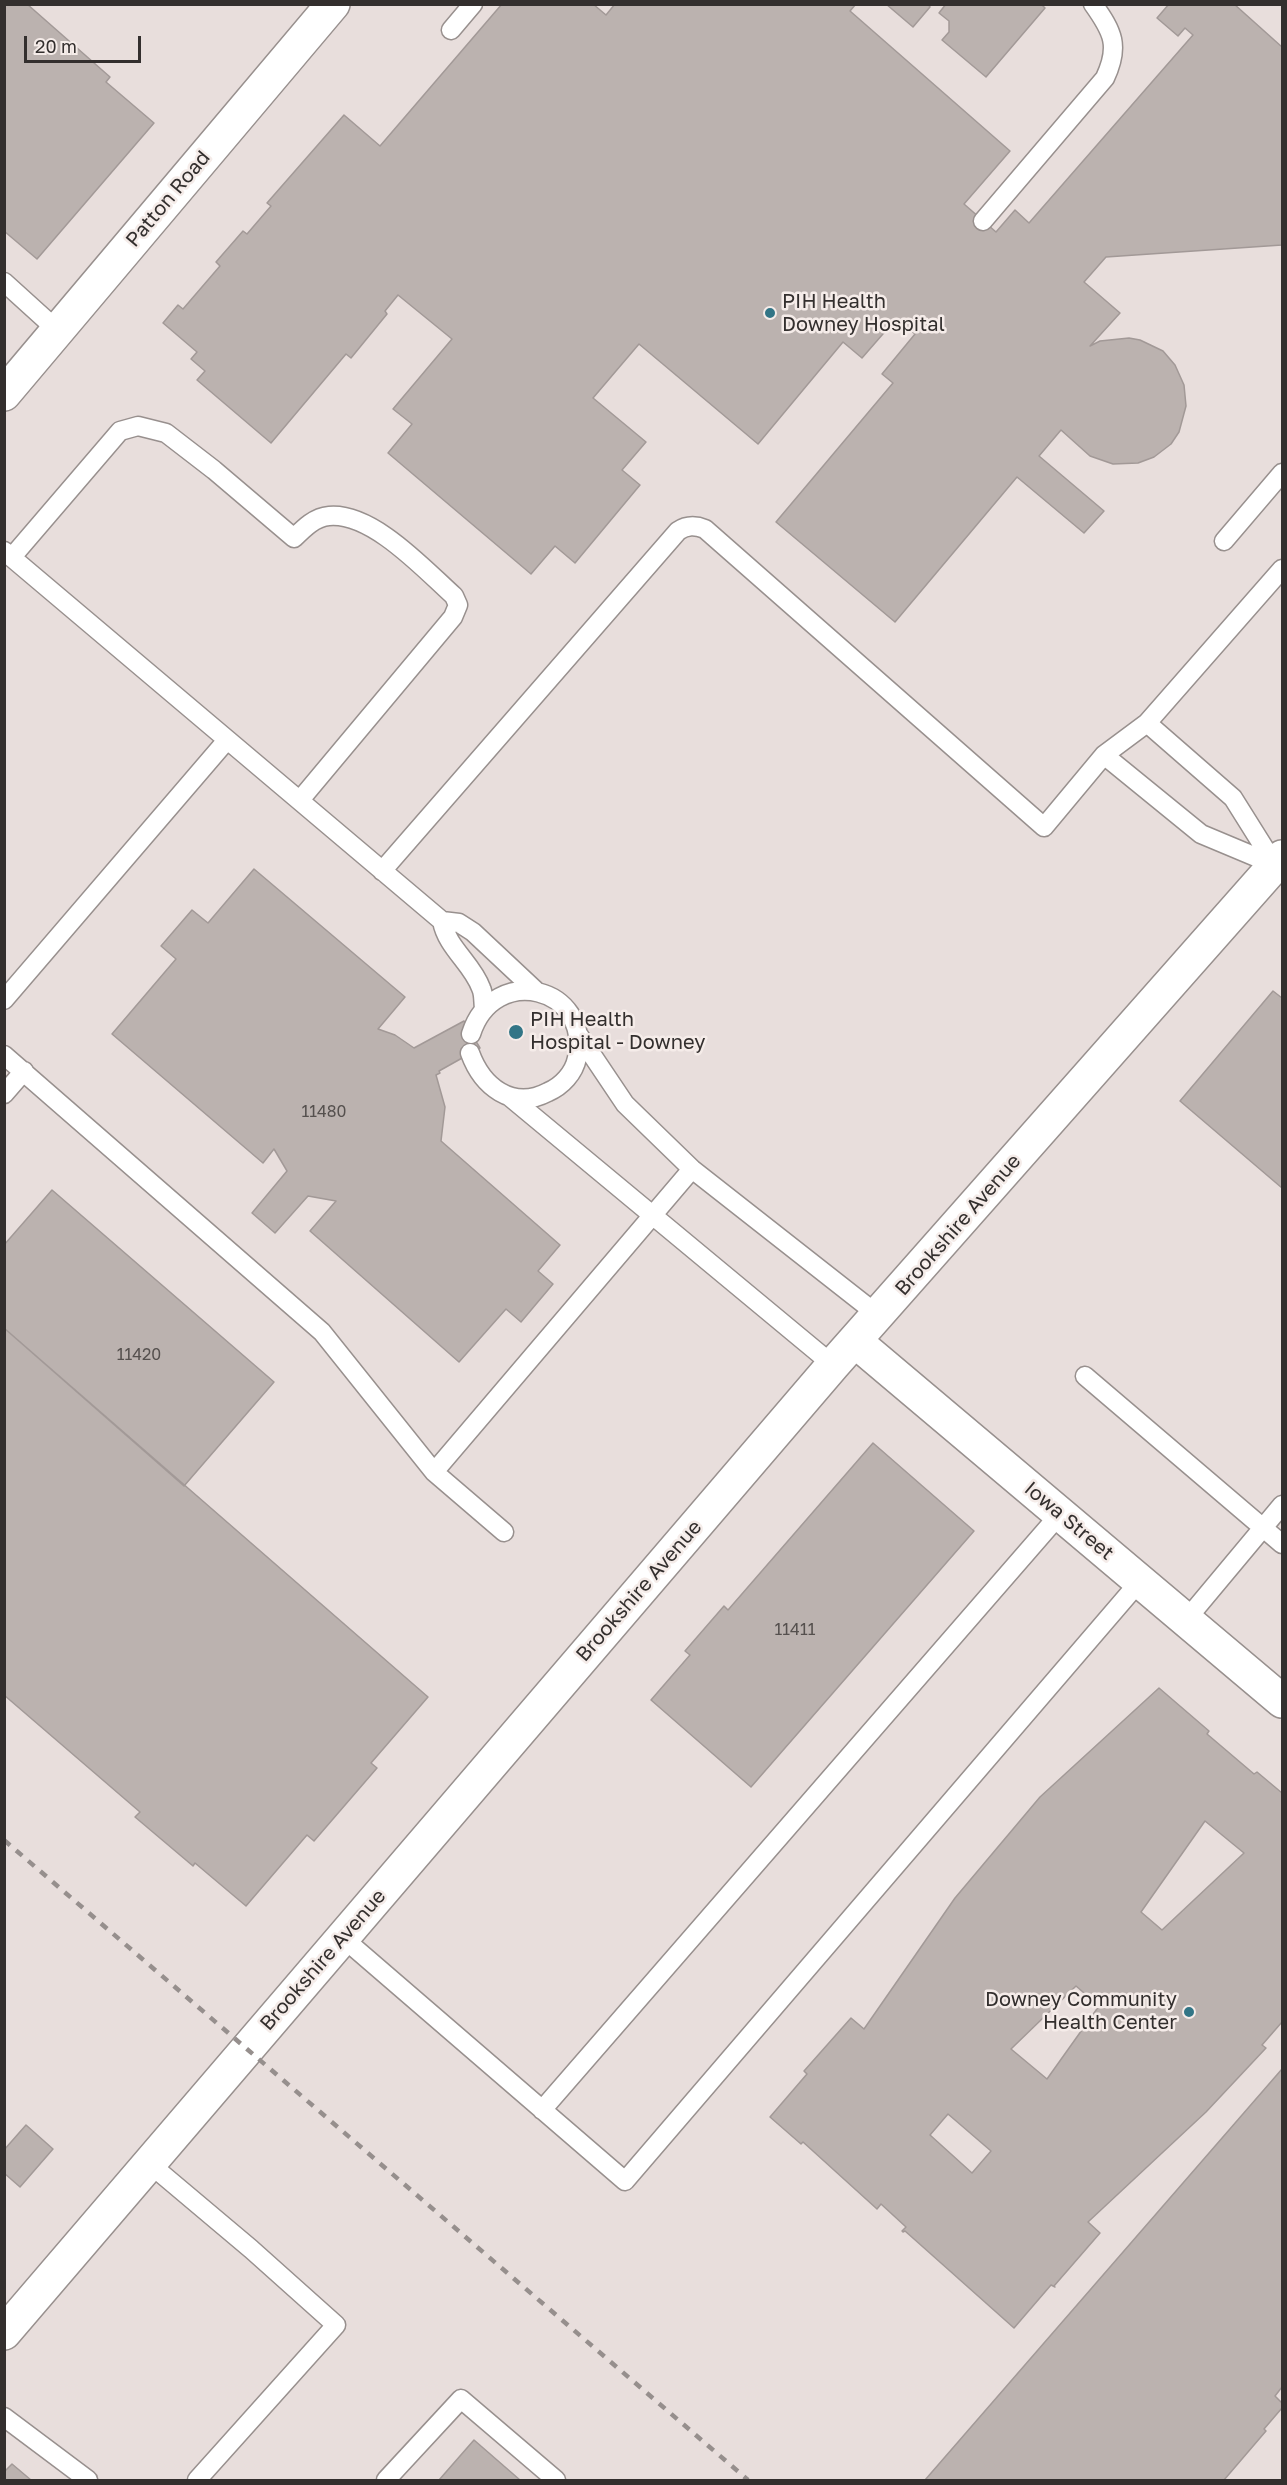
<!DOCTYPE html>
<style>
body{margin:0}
#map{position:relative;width:1287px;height:2485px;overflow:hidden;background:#e8dedc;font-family:"Golos Text",sans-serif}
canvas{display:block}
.frame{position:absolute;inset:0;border:6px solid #332f2e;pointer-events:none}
.scale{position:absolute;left:24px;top:36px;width:117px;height:27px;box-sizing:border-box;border:3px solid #332f2e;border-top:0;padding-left:8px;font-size:18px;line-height:21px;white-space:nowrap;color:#332f2e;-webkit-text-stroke:4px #f5ece9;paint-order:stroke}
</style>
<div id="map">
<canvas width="1287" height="2485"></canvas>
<div class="frame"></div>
<div class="scale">20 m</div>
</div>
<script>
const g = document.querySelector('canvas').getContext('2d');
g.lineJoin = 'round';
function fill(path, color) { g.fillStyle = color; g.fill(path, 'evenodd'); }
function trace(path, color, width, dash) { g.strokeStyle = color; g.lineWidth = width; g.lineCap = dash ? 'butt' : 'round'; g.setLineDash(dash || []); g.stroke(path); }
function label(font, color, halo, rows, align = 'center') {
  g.font = font + ' "Golos Text",sans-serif'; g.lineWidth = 5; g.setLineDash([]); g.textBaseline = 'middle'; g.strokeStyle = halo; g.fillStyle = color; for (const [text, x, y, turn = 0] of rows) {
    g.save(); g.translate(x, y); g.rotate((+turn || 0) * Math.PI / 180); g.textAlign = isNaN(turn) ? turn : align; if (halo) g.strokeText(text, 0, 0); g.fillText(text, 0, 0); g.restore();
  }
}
const building = new Path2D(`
 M4 4H27L110 77 106 82 154 123 37 259 4 231Z
 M502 4H593L606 15 615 4H856L850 11 1010 151 964 204 996 232 1015 210 1029 223 1193 35 1185 28 1178 36 1157 18 1169 4H1234L1282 47V245L1106 257 1084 282 1120 313 1090 346 1100 341 1129 338 1140 340 1163 351 1175 365 1184 385 1186 406 1179 432 1171 444 1154 457 1138 463 1113 464 1090 456 1061 430 1039 456 1104 511 1084 533 1017 477 895 622 776 522 893 383 882 374 915 334 896 319 862 358 843 342 758 444 639 344 593 398 646 442 622 470 640 485 575 563 555 546 531 574 388 453 412 424 393 409 452 339 398 295 385 311 387 314 351 358 346 354 271 443 197 380 205 371 191 359 197 352 163 323 178 305 183 309 220 266 216 262 243 231 247 234 271 206 267 203 344 115 380 146Z
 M886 4H928L930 7 913 27Z
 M946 4H1041L1045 8 986 77 942 40 949 32V21L939 13Z
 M254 869 405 997 378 1029 395 1035 414 1048 464 1021 480 1048 439 1071 440 1073 436 1075 445 1107 441 1141 560 1245 538 1271 553 1284 521 1322 506 1309 459 1362 310 1231 336 1201 308 1196 275 1233 252 1213 287 1171 274 1149 263 1163 112 1034 176 959 161 946 192 910 208 923Z
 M1273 991 1282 998V1188L1180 1101Z
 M52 1190 274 1382 184 1486 4 1328V1245Z
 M4 1328 428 1697 371 1763 377 1768 314 1841 307 1835 246 1906 195 1863 193 1866 135 1817 140 1812 4 1695Z
 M873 1443 974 1531 751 1787 651 1700 690 1655 685 1651 724 1606 728 1610Z
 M1159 1688 1209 1731 1207 1734 1254 1774 1257 1772 1282 1793V2022L1262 2045 1266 2048 1206 2112 1088 2222 1100 2233 1054 2286 1055 2287 1051 2285 1014 2328 905 2231 903 2232 902 2231 906 2227 881 2204 877 2209 803 2142 801 2144 770 2117 807 2074 804 2071 851 2018 864 2029 955 1898 1040 1797ZM1205 1821 1244 1853 1162 1930 1141 1912ZM1076 1986 1099 2006 1047 2079 1011 2049ZM948 2114 991 2151 972 2173 930 2135Z
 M1282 2069V2387L1275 2396 1282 2403V2408L1264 2429 1266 2431 1224 2480H925Z
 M26 2125 53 2149 20 2187 4 2173V2150Z
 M474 2440 520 2480H439Z
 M12 2464 31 2480H4V2472Z`);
fill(building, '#bbb2af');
trace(building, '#a29997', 1.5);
const lane = new Path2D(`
 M451 30 473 4
 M983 221 1105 78C1120 46 1113 32 1093 4
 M4 282 57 330
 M1224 541 1282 473
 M4 551 442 921 459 923 473 932 536 991
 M12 557 120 431 138 426 166 433 214 470 294 538C304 528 315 517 329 516 372 512 424 569 454 596L458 605 453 617 300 800
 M1104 755 1201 834 1275 865
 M1275 865 1233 798 1147 723 1282 569
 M382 871 678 531C687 525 695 525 705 529L1044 827 1104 755 1147 723
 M442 921C447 948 472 963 481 988 484 994 483 1002 484 1008
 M4 1000 227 740
 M578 1034 625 1104 692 1169 878 1315
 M470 1053C482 1086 512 1111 548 1092 562 1086 574 1073 577 1058 592 987 494 962 471 1034
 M4 1055 322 1332 434 1472 504 1532
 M4 1094 24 1071
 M510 1097 833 1365
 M1085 1376 1282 1544
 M434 1472 692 1169
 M1186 1620 1282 1505
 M342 1937 625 2181 1140 1581
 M542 2110 1060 1514
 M150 2164 251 2249 336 2325 197 2480
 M4 2417 88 2480
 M386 2480 461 2399 556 2480`);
const street = new Path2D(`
 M855 1341 1282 1701`);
const secondary = new Path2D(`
 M4 394 333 4
 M4 2333 833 1365 1282 857`);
trace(lane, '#98908e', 21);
trace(street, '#98908e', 36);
trace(secondary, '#98908e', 36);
trace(lane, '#fff', 18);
trace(street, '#fff', 33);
trace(secondary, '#fff', 33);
trace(new Path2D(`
 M4 1840 748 2480`), '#968f8d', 4.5, [8, 8]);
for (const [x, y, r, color] of [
 [770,313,6,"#327586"],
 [516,1032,8,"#327586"],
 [1189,2012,6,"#327586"]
]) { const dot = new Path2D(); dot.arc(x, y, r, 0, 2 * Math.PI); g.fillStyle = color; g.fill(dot); trace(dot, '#f5ece9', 2); }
label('16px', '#55504e', null, [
 ["11480",324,1112],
 ["11420",139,1355],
 ["11411",795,1630]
]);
label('20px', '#332f2e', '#f5ece9', [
 ["Patton Road",168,199,-50],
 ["Brookshire Avenue",958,1225,-49],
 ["Iowa Street",1069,1521,40],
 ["Brookshire Avenue",639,1591,-49],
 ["Brookshire Avenue",323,1960,-49]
]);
label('20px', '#332f2e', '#f5ece9', [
 ["PIH Health",782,302],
 ["Downey Hospital",782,325],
 ["PIH Health",530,1020],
 ["Hospital - Downey",530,1043],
 ["Downey Community",1177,2000,"right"],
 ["Health Center",1177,2023,"right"]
], 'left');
</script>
